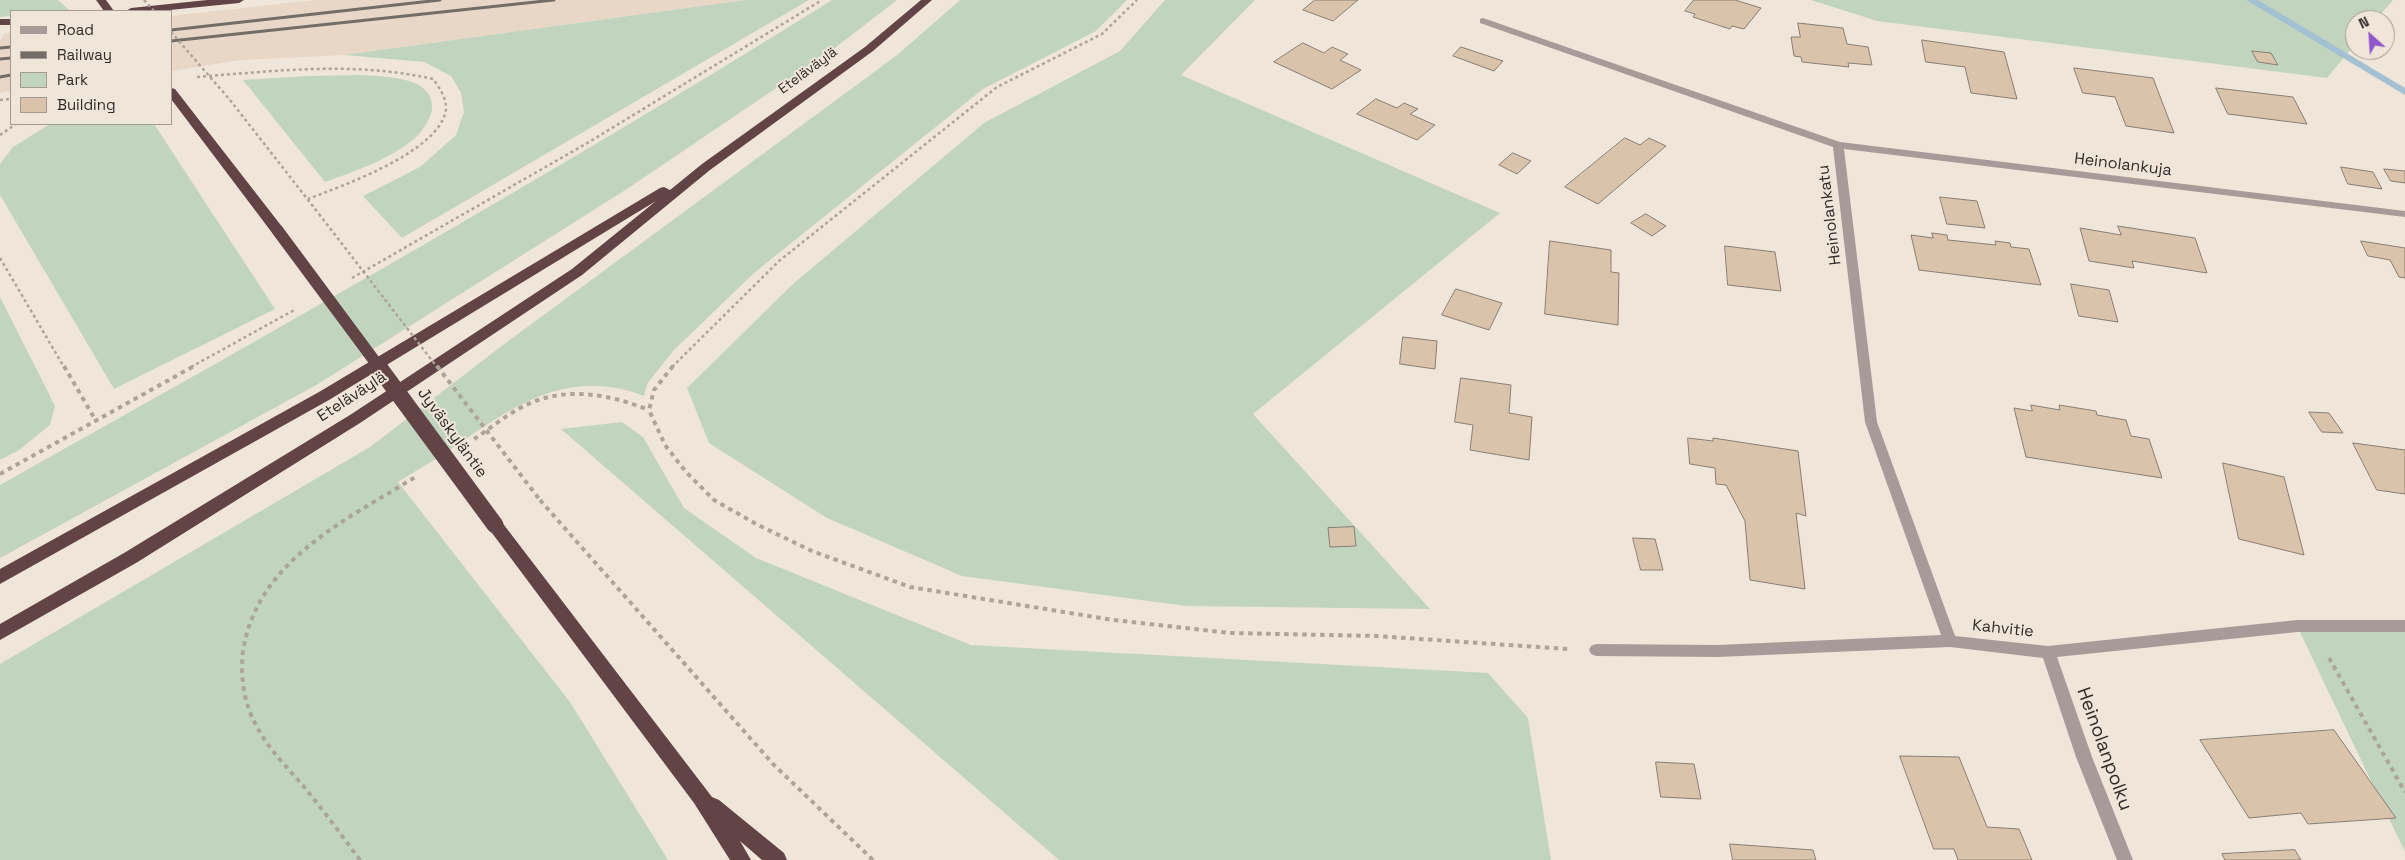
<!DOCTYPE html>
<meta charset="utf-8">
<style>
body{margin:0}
#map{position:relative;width:2405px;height:860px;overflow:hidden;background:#f0e5d9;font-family:"Space Grotesk",sans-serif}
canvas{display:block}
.legend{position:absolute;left:10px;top:10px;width:162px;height:115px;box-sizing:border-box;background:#f0e5d9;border:1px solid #a39b92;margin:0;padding:6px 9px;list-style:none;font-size:15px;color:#302c27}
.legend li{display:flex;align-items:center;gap:10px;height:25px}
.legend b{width:25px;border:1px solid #a39b92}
.north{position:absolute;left:2345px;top:10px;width:50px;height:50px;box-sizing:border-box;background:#f0e5d9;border:1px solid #a39b92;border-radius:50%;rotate:334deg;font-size:14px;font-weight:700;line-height:20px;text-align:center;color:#302c27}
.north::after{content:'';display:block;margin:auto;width:18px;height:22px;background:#9357cd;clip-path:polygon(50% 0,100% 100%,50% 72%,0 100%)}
</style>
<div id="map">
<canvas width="2405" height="860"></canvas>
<ul class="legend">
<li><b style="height:6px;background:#a99a9a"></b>Road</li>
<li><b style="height:6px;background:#746d66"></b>Railway</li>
<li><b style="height:14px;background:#c1d5be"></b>Park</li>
<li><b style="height:14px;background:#d9c3ab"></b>Building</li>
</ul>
<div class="north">N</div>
</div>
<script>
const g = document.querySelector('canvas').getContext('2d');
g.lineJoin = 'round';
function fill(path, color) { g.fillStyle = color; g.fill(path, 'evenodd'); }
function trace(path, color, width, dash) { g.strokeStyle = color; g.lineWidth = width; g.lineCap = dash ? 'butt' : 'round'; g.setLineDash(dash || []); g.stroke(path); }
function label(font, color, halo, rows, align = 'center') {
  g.font = font + ' "Space Grotesk",sans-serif'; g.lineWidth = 4; g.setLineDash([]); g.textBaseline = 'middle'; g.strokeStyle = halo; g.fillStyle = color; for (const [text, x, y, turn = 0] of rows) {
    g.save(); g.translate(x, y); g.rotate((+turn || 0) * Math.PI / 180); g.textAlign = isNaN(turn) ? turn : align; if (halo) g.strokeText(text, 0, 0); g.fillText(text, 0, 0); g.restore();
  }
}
fill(new Path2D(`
 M315 0H745L344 55 241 60 171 71V16Z
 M5 33H11V91L0 93V41Z`), '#e8d7c6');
fill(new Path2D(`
 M0 0H58L69 10 11 11V16L0 17Z
 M745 0H809L402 238 363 196 420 167 456 135 464 112 461 93 451 76 424 62 344 55Z
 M832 0H897L831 51 627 189 318 384 0 558V485C280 328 560 170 832 0Z
 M960 0H1127L1096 31 983 89 754 273 673 351 647 384 644 396C566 366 511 408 450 450 433 461 415 471 398 482L570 702 668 860H0V664L370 447 507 342 896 56Z
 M1165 0H1255L1181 75 1500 213 1253 414 1430 609 1186 606 962 576 827 518 709 443 687 388 793 284 984 123 1120 51Z
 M1811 0H2393L2376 20H2355V44L2327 78 1877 21Z
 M361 75C384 77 435 75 432 110 430 120 422 132 414 139 388 160 356 171 325 182L243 80 307 76Z
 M50 124H154L275 309 114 389 0 195V164L13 147Z
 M0 297 55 406 50 425 19 450 0 460Z
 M622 422 643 437 684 508 756 558 971 645 1488 673 1528 718 1551 860H1059L561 429Z
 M2297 626 2405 628V852Z`), '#c1d5be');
fill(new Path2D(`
 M2246 0H2258L2405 88V95Z`), '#a4c1d3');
const building = new Path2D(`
 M1315 0H1358L1333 21 1303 10Z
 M1694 0H1735L1761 8 1744 29 1732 26 1730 29 1693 17 1695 14 1685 11Z
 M1798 23 1843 28 1847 44 1868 47 1872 65 1848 63 1849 67 1802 62 1801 57 1794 56 1791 37H1800Z
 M1922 40 2004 52 2017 99 1971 93 1965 67 1926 62Z
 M1303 43 1324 53 1332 47 1348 54 1340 60 1361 70 1332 89 1274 62Z
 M1461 47 1503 61 1494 71 1453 56Z
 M2252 51 2271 53 2278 65 2258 62Z
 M2074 68 2153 78 2174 133 2126 126 2115 97 2083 93Z
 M2216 88 2293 97 2307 124 2228 114Z
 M1376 99 1397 108 1404 103 1418 109 1410 114 1435 125 1417 140 1357 114Z
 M1625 138 1640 145 1649 138 1666 146 1598 204 1565 187Z
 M1513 153 1531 161 1517 174 1499 165Z
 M2341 167 2373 172 2382 189 2348 184Z
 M2384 169 2405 171V183L2391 181Z
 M1940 197 1977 201 1985 228 1947 224Z
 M1646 214 1666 226 1652 236 1631 223Z
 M2118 226 2195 238 2207 273 2132 261 2134 268 2089 261 2080 228 2121 235Z
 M1932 233 1947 235 1948 240 1996 245 1995 241 2010 243 2011 247 2029 249 2041 285 1919 270 1911 235 1933 238Z
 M1550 241 1611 250V272L1619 273 1618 325 1545 314Z
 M2361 241 2405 248V278L2399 277 2390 260 2368 256Z
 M1725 246 1775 252 1781 291 1728 285Z
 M2071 284 2109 290 2118 322 2079 316Z
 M1456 289 1502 303 1489 330 1442 315Z
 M1403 337 1437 341 1435 369 1400 364Z
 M1461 378 1511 385 1509 413 1532 417 1529 460 1470 450 1473 425 1455 422Z
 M2031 405 2060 410 2059 405 2096 411 2097 415 2126 420 2131 436 2149 439 2162 478 2026 457 2014 408 2032 411Z
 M2309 412 2329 413 2343 433 2322 432Z
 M1688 438 1713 441V438L1798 451 1806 516 1796 513 1805 589 1750 580 1745 521 1726 485 1716 484 1715 468 1690 464Z
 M2353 443 2405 450V494L2377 490Z
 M2223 463 2284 477 2304 555 2239 539Z
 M1354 527 1356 546 1330 547 1328 528Z
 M1633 538 1655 539 1663 570H1641Z
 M2334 730 2396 818 2308 824 2301 813 2249 818 2200 740Z
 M1900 756 1959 757 1987 827 2019 829 2032 860H1958L1954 849H1934Z
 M1656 762 1694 764 1701 799 1661 797Z
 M1730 844 1813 850 1816 860H1733Z
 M2295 850 2301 860H2225L2222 854Z`);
fill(building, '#d9c3ab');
trace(building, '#887e73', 1);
trace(new Path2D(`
 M197 77C276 71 354 61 433 79 440 88 449 102 445 114 433 154 344 185 308 199
 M0 100 10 99
 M230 100 319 214
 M0 135 16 124
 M0 258 64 367
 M352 278 589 142 822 0
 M191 367 296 309
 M672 367 779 261 997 87 1102 34 1137 0`), '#aca49a', 2.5, [3, 3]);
trace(new Path2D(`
 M64 366 96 421
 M673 366 654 390 649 410 665 445 686 472 714 500 758 525 812 551 910 587 1113 620 1230 633 1376 636 1568 649
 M474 439C491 428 507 414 526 405 566 386 609 394 649 410
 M0 474 194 366
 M540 500 773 764 873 860
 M2329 658 2405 792
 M360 860C342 836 324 811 305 788 288 768 268 749 256 725 244 704 240 676 243 652 256 561 346 520 417 476`), '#aca49a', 4, [4.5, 4.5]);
fill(new Path2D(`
 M1483 18 1840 142 2405 211V217L1844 149 1877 422 1955 636 2048 646 2297 620H2405V632H2297L2057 657 2092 757 2133 860H2117L2076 757 2043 658 1950 647 1718 657 1596 656 1591 654 1589 650 1591 646 1596 644 1718 645 1941 635 1865 422 1833 147 1480 23V19Z`), '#a99a9a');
fill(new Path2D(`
 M96 0H106L114 11H104Z
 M207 0H244L239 3 160 11H126L131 8Z
 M921 0H932L873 51 710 170 582 275 360 423 136 563 0 640V624L124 553 350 415 572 269 656 201 329 400 0 584V569L319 392 660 188 664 187 670 190 702 164 865 47Z
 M0 19H11V25H0Z
 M171 88 175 89 283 228 284 231 283 234H273L171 99Z
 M495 519 501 521 712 797 719 800 784 853 787 860H762L740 841 751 860H730L694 803 489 529 487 525 489 521Z`), '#624446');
trace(new Path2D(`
 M171 30 440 0
 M171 41 554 0
 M0 48 11 47
 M0 59 11 58
 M0 77 11 75`), '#746d66', 3);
trace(new Path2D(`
 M144 0 154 11
 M171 32 230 100
 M319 214 437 367`), '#aca49a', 2.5, [3, 3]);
trace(new Path2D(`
 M437 366 540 500`), '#aca49a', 4, [4.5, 4.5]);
trace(new Path2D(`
 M278 231 379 367`), '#624446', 12);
trace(new Path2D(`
 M378 366 495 525`), '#624446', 17);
label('14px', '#302c27', '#f0e5d9', [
 ["Eteläväylä",808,71,-36]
]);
label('16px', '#302c27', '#f0e5d9', [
 ["Heinolankuja",2123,165,7],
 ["Heinolankatu",1830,215,-97],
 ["Eteläväylä",352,397,-33],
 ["Jyväskyläntie",452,433,54],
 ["Kahvitie",2003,629,6]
]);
label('19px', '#302c27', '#f0e5d9', [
 ["Heinolanpolku",2104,749,70]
]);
</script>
